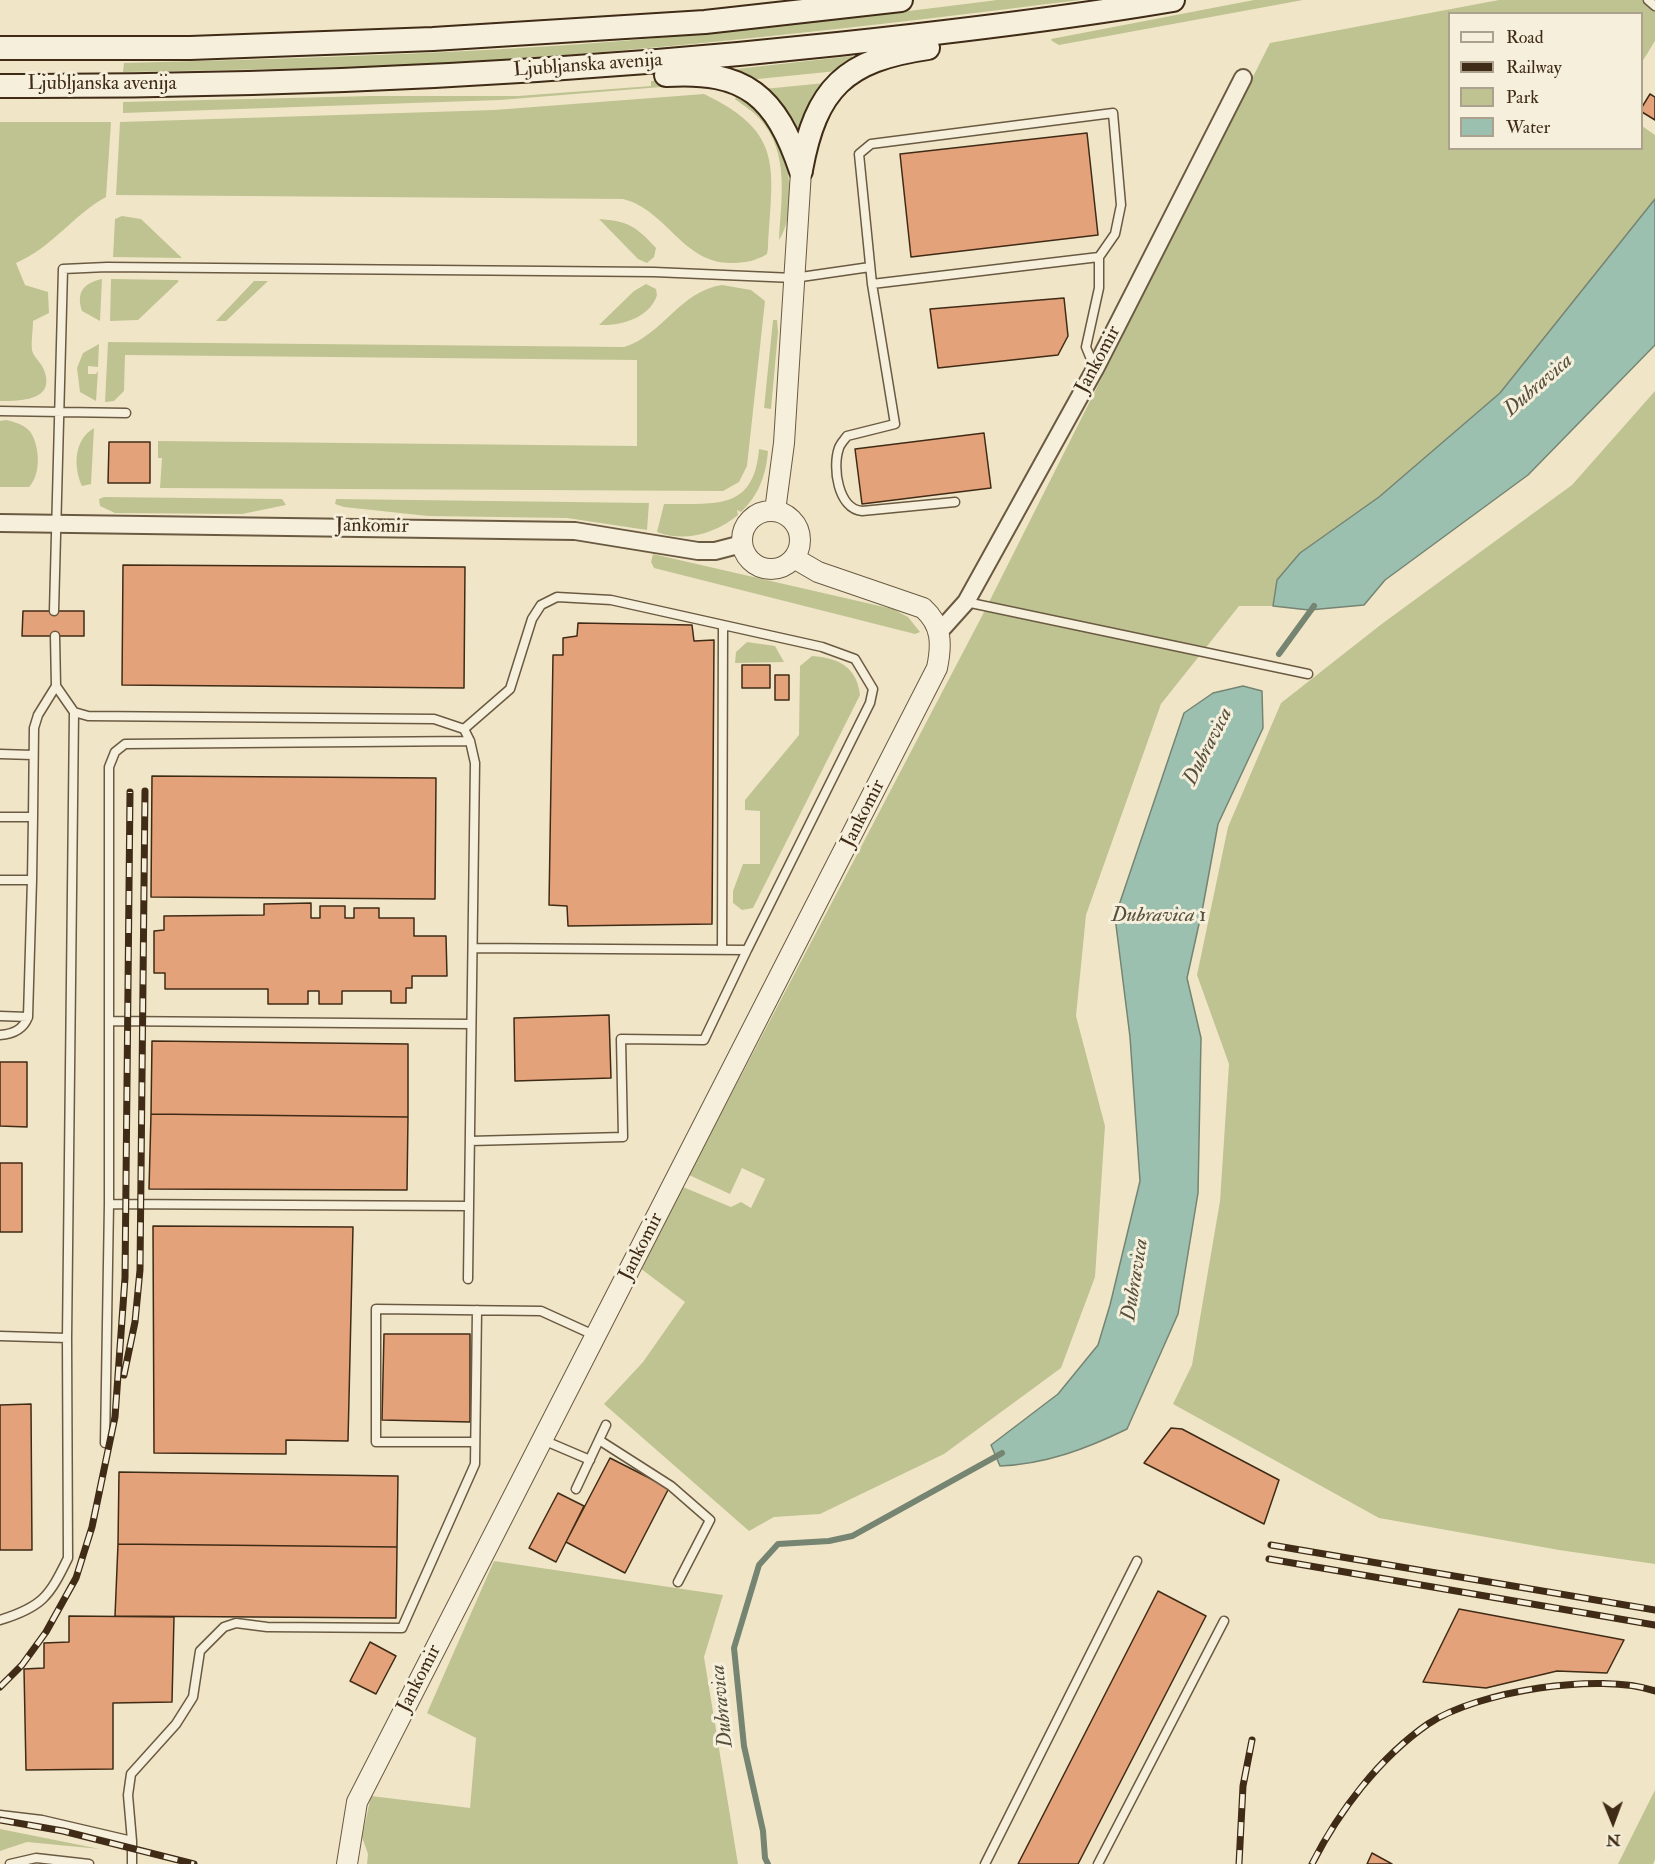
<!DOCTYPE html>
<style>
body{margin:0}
#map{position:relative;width:1655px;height:1864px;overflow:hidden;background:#f0e6c7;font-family:"IM FELL Double Pica",serif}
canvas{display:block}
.legend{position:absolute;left:1448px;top:12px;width:195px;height:138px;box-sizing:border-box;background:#f5efdb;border:2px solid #aca18c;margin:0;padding:8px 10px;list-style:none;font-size:18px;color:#3f2b16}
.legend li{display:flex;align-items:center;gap:12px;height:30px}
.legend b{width:30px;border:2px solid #aca18c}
.north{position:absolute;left:1583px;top:1792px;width:60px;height:60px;-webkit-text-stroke:4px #f5efdb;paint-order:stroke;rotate:179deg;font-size:16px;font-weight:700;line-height:24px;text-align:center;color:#3f2b16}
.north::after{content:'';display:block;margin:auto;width:21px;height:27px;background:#3f2b16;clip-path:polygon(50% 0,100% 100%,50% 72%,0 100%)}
</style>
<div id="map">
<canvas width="1655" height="1864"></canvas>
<ul class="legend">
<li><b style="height:8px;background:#f5efdb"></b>Road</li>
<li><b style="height:8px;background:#3f2b16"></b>Railway</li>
<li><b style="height:16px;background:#bfc392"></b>Park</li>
<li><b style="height:16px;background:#9bc0b0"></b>Water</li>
</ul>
<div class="north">N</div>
</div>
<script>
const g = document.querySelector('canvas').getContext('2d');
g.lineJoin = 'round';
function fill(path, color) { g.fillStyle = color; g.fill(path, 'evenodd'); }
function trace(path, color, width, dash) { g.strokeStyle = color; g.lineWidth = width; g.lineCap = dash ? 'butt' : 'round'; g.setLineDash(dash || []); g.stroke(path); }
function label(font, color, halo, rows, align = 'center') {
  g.font = font + ' "IM FELL Double Pica",serif'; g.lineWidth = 6; g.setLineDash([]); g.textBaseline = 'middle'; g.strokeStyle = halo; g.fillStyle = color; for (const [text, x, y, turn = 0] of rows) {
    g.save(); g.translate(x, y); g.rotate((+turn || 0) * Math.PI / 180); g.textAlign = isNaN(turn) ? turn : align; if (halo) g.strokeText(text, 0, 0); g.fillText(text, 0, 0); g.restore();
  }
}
fill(new Path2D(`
 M997 0H1081C870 26 659 51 447 63 339 68 231 70 123 72L124 63C272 59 420 55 568 45 711 35 854 18 997 0Z
 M1254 0H1303L1059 45 1052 41 1051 39Z
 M1499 0H1655V41L1642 62V14H1450V148H1642V126L1655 135V199L1500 393 1379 497 1300 553 1277 580 1273 606H1239L1161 704 1086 915 1076 1016 1105 1126 1095 1277 1061 1368 944 1454 820 1514 774 1517 749 1531 604 1404 643 1362 685 1302 640 1268 683 1187 731 1207 741 1202 751 1208 765 1179 742 1168 730 1194 689 1175 982 616 1270 43Z
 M852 56V60L837 71 748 80 727 70Z
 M673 80 711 83 500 100 123 113V102L372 96H518L651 86V81Z
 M825 83 810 105 800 128H797L795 132 764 89Z
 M738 92C748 102 764 112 772 124 789 151 798 212 779 240 781 199 790 153 760 119 753 111 744 106 735 99Z
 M704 94C786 133 772 169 768 248L767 254C756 261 744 263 731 263 682 263 667 210 623 199L116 195 120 122 494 110Z
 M0 122H111L106 197C73 215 53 247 16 263L25 285 48 292 49 313 33 321C33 331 31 341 32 350 33 357 42 363 44 370 56 401 20 401 0 401Z
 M122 216 141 219 182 258 113 257 115 219Z
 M599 219C628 221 636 226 656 248L654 257 647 263 638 259Z
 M102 279 100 321 82 311C76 293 83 283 102 279Z
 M111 279 177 280 179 281 138 320 110 321Z
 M254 281H268L226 321H216Z
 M646 284 656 289 657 295C650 318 621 326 599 325L634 291Z
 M722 285 751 290 765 301 747 466 739 482 723 491 160 488 162 458H158V441L637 446V360L125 355 124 391 114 401 105 402 108 342 624 347C663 335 680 291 722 285Z
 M773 320H777L778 332 771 409 764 408Z
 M99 344 98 367 88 366V374H96L98 371 96 401 80 392 77 368 83 353Z
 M1655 391V1564L1559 1550 1379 1518 1173 1404 1192 1365 1220 1201 1229 1064 1197 975 1228 827 1281 703 1383 623 1572 485Z
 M6 420C15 422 26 425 31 433 40 447 41 475 29 487H0V421Z
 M94 428 91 484 82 486C73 466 74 440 94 428Z
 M759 449 768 451C766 475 759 495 741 512L737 510 738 515C717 533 684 543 657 532L664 504C714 503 754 512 759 449Z
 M104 497 282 499 286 505 242 514 115 513 100 506 99 499Z
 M336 499 649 503 647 530 567 518 428 516 344 507 335 504Z
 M653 554 893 609 908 617 920 632 915 634 654 568 651 562Z
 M747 642 775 646 784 662 735 663 736 652Z
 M812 656C839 658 857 667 860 695L755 904 753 908 742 910 733 903V891L743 864H760V811L745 810V800L799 735 800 666Z
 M494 1561 723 1595 704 1657 738 1864H367L368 1854 362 1837 371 1796 470 1808 476 1738 427 1713Z
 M1655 1790V1859L1653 1864H1618Z
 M0 1829 100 1849 27 1842 0 1851Z`), '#bfc392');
const water = new Path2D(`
 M1655 199V345L1528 475 1385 580 1364 605 1309 610 1273 606 1277 580 1300 553 1379 497 1500 393Z
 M1243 686 1262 691 1263 728 1218 824 1203 906 1187 978 1201 1038 1198 1193 1178 1314 1127 1429C1086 1449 1046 1464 1000 1466L991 1445 1058 1394 1098 1345 1110 1305 1140 1181 1130 1037 1115 917 1184 713 1213 693Z`);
fill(water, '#9bc0b0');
trace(water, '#768472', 1.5);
trace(new Path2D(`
 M1279 654 1314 606
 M768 1864 765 1858 763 1831 744 1746 734 1648 759 1565 778 1544 829 1541 852 1536 1002 1453`), '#768472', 6);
const building = new Path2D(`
 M1650 94 1655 97V120L1642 112V107Z
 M1087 133 1098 235 911 257 900 154Z
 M1064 298 1068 336 1058 355 938 368 930 309Z
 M984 433 991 488 862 504 855 449Z
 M109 442H150V483H108Z
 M123 565 465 567 464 688 122 685Z
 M23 611H84V636H22Z
 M578 623 692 625 694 641 714 640 712 924 568 926 567 906 549 905 553 655H563V638L577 636Z
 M742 665H770V688H742Z
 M775 675H789V700H775Z
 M152 776 436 778 435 899 151 897Z
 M311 903V918H320V906H345V918H354V908H379V918H414V936H446L447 976H412V988H406V1003H391V991H342V1004H319V991H308V1004H268V989H165V973H154V931L164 930V916L264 915V904Z
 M609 1015 611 1078 515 1081 514 1018Z
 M152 1041 408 1044V1117L151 1114Z
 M0 1062H27V1127L0 1126Z
 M151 1114 408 1117 407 1190 149 1189Z
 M0 1163H22V1232H0Z
 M153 1226 353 1227 348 1441 286 1440V1454L154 1453Z
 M384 1334H470V1422L382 1420Z
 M31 1404 32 1550H0V1405Z
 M1171 1428 1182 1429 1279 1480 1264 1524 1144 1463Z
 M610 1458 669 1488 625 1573 566 1542Z
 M119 1472 398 1476 397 1547 118 1544Z
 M558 1493 584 1506 556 1562 529 1548Z
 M118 1544 397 1547 396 1618 115 1616Z
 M1158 1591 1206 1616 1078 1864H1018Z
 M1459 1609 1624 1640 1607 1673 1557 1671 1486 1688 1423 1682Z
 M69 1616 174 1617 172 1702 113 1703V1769L26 1770 24 1669 44 1668V1643L69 1642Z
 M370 1642 396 1656 376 1694 350 1681Z
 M1372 1853 1392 1864H1367Z`);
fill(building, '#e4a27b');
trace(building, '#3f2b16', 1.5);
const service = new Path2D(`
 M1648 0 1655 6
 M872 284 1099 257V288L1086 347 1095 369
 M0 411 126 413
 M955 502 862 511C838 509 832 467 839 448 840 444 845 439 847 436L895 424 872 284 859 154 871 144 1113 113 1121 205 1115 234 1099 257
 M966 602 1308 674
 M54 611 63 269 107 267 654 272 794 278 870 267
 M74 712 88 716 434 719 464 729 470 741 475 763 468 1279
 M464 729 510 689 532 619 541 605 557 597 611 600 822 647 855 659 873 689 870 703 747 950 473 948
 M0 754 33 755
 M0 817H33L34 728 38 715 56 686
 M0 880H32L33 817
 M722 950 723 625
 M0 1016 28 1017
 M110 1021 471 1024
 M0 1035C13 1034 23 1030 28 1017L32 880
 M470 1141 623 1137 621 1039 704 1040 747 950
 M109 1204V767L115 752 125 744 470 741
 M0 1336 67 1338
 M543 1440 590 1460
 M599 1440 671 1486 710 1520 678 1582
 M475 1442H376V1309L541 1311 596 1336
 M105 1443 109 1204 469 1206
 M576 1489 606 1425
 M0 1620C42 1607 49 1597 68 1558L67 1338 74 712 56 686 55 636
 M0 1815 42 1820 132 1841V1864
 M132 1841 128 1795 131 1774 176 1724 193 1697 200 1651 224 1627 236 1623 267 1627 402 1628 475 1464 477 1310
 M10 1864 36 1858 89 1864
 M985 1864 1137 1561
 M1098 1864 1224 1621`);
const minor = new Path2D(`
 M0 523 575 531 698 551H715L742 544
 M940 631 966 602 1095 369 1243 78`);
const tertiary = new Path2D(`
 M775 511 784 443 801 171
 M742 540a29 29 0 1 1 58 0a29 29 0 1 1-58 0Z
 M347 1864 357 1802 937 668C942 644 942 625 923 608L818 572 794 558`);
const secondary = new Path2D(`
 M0 48H190L433 39 705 22 901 0
 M666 75C746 70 776 96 801 171
 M0 86C280 87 560 74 838 44 950 32 1062 19 1173 0
 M801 170C816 88 845 60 928 48`);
trace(service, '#6b5a42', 11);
trace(minor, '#6b5a42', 20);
trace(tertiary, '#6b5a42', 22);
trace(secondary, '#3f2b16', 26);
trace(service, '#f5efdb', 8);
trace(minor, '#f5efdb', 16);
trace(tertiary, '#f5efdb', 20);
trace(secondary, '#f5efdb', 22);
const rail = new Path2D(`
 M124 1375 135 1322 140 1270 145 791
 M1271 1545 1655 1610
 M1269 1559 1655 1625
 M0 1687 22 1665 46 1632 76 1578 92 1527 115 1417 125 1278 130 792
 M0 1820 63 1831 194 1864
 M1239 1864 1243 1786 1252 1740
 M1312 1864C1339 1811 1379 1758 1428 1724 1477 1691 1600 1672 1655 1691`);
trace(rail, '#3f2b16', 7);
trace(rail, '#f5efdb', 4.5, [14]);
label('20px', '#3f2b16', '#f5efdb', [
 ["Ljubljanska avenija",588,66,-4],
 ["Ljubljanska avenija",102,85],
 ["Jankomir",1099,360,-62],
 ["Jankomir",372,527,1],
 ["Jankomir",864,814,-63],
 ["Jankomir",642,1247,-63],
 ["Jankomir",420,1679,-63]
]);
label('italic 21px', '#56503c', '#f5efdb', [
 ["Dubravica",1539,386,-41],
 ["Dubravica",1209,747,-63],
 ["Dubravica 1",1159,916],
 ["Dubravica",1136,1280,-81],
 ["Dubravica",723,1706,-96]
]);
</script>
